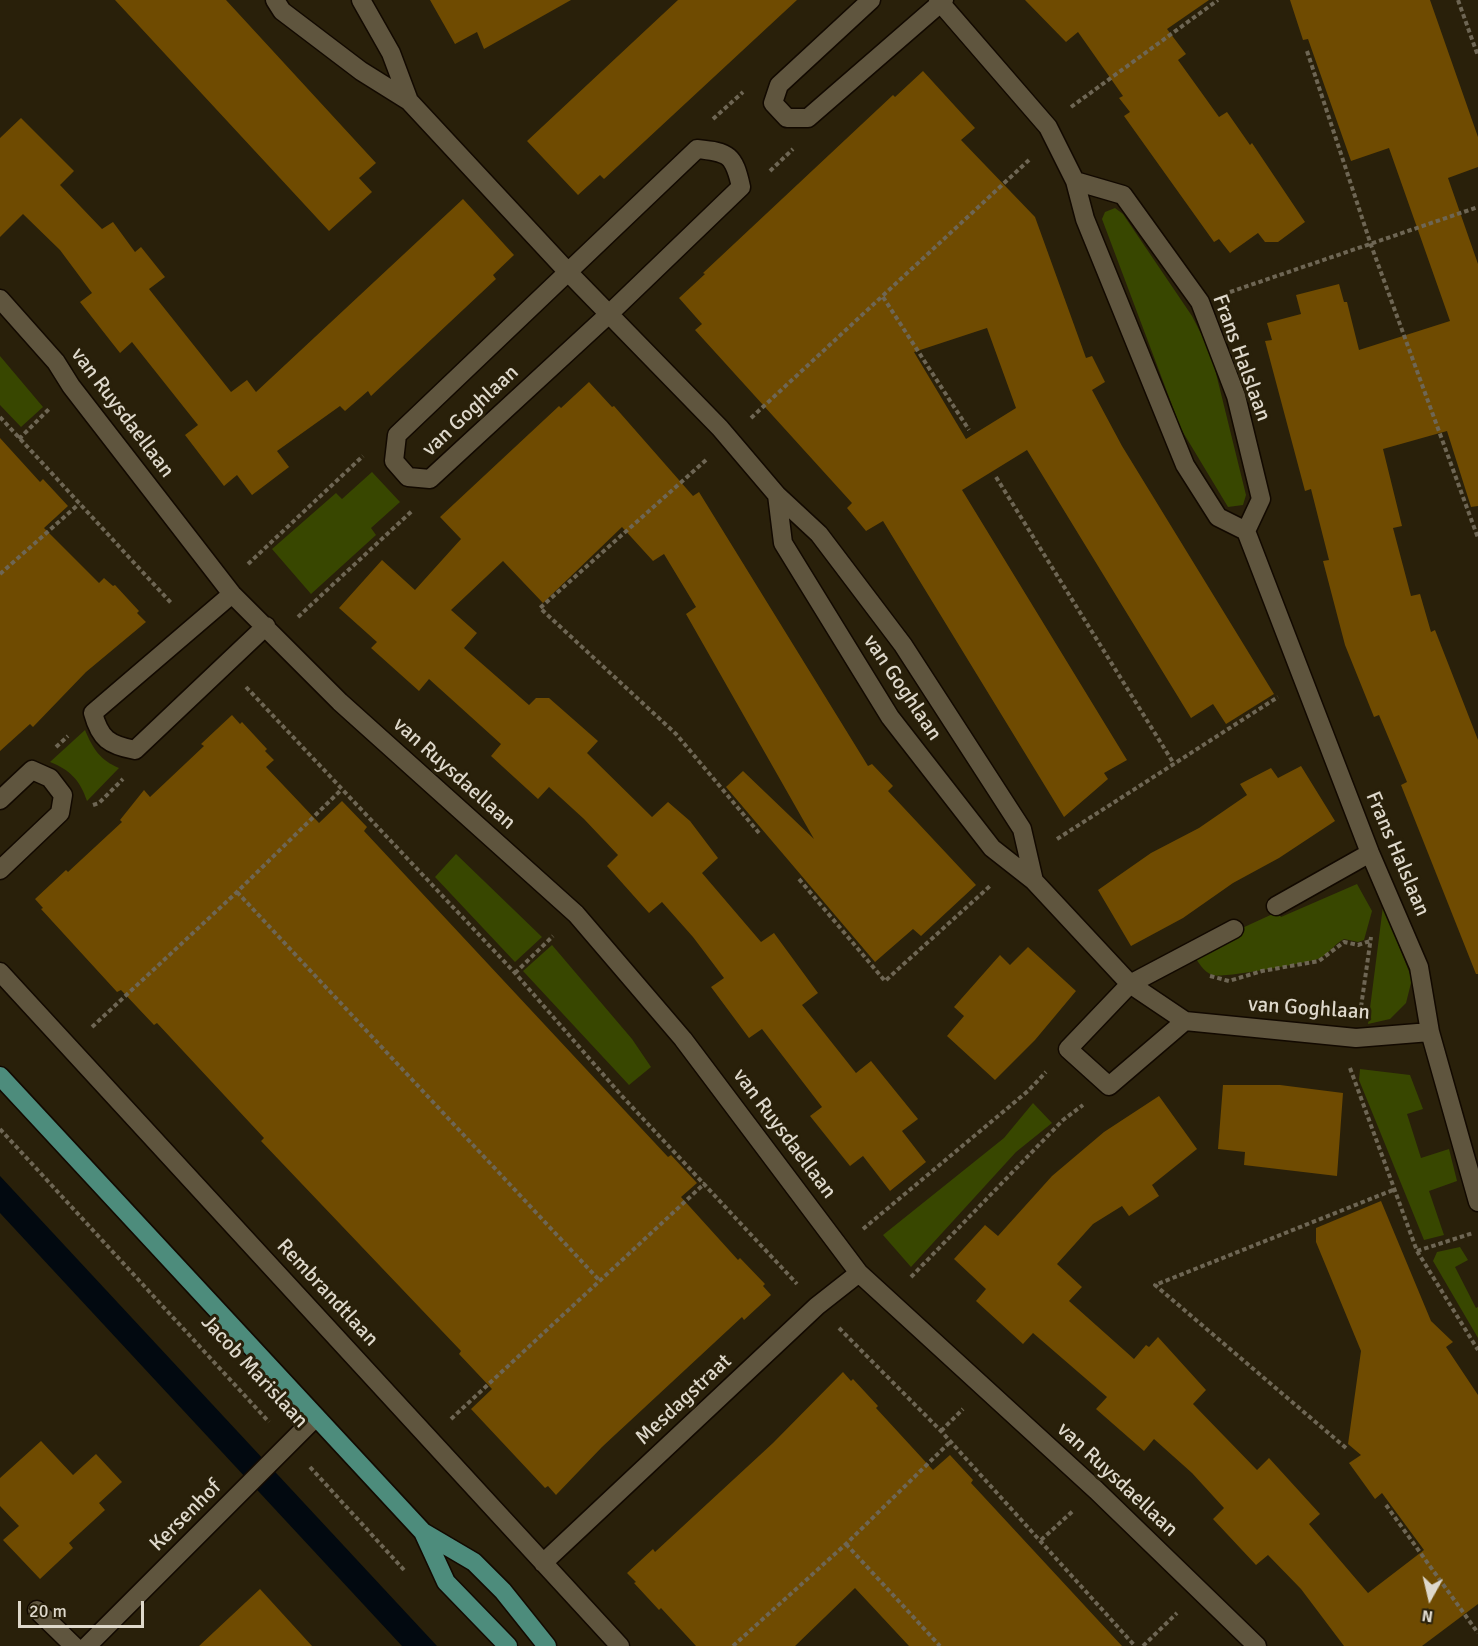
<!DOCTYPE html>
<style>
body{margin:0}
#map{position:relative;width:1478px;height:1646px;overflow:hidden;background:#29200a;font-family:Signika,sans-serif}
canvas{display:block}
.north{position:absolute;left:1400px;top:1568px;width:60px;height:60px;-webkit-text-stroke:4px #29200a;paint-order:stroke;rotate:188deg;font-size:16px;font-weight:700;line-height:24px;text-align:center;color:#ded8cb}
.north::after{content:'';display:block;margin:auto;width:21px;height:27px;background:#ded8cb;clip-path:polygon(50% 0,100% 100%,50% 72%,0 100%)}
.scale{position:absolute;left:18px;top:1601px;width:126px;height:27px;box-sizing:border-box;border:3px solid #ded8cb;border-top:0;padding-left:8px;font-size:18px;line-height:21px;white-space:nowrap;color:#ded8cb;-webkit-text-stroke:4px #29200a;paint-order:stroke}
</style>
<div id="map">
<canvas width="1478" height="1646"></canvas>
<div class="north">N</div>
<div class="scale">20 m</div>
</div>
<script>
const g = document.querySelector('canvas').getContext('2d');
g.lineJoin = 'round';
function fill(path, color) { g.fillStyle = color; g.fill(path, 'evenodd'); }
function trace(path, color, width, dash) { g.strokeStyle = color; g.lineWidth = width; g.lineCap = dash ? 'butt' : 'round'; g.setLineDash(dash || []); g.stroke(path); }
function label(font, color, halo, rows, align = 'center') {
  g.font = font + ' Signika,sans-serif'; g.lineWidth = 6; g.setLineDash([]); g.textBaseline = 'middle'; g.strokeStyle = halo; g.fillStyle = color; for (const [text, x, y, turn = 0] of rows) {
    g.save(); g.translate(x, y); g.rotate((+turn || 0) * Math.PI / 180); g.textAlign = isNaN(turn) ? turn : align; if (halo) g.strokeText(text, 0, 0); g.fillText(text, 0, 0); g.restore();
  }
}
fill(new Path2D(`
 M1115 208 1123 214 1192 316 1211 353 1246 495 1243 505 1228 507 1181 429 1102 219 1105 212Z
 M0 356 43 407 21 427 0 405Z
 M372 472 400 502 371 528 376 535 311 594 272 549 336 493 342 499Z
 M85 730C93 749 100 760 119 768L87 801C80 780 70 770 50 762Z
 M456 854 542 937 515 962 435 877Z
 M1357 884 1372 911 1364 940 1358 942 1344 939C1334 944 1328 955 1318 959 1306 963 1219 979 1212 975 1203 971 1198 962 1193 954L1241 935 1240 929 1277 912 1281 917Z
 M1383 906 1412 979 1406 1003 1390 1019 1368 1024Z
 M552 945 632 1039 651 1067 629 1085 523 971Z
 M1360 1069 1410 1075 1423 1109 1407 1114 1421 1158 1449 1149 1457 1181 1429 1191 1444 1235 1424 1240 1359 1080Z
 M1033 1103 1052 1123 1016 1152 911 1267 883 1235 1004 1138Z
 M1460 1247 1468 1260 1455 1267 1476 1308 1478 1307V1338L1433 1261 1437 1252Z`), '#384700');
fill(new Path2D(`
 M0 1176 437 1646H402L0 1213Z`), '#020910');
fill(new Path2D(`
 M115 0H226L376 163 359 178 372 192 329 231Z
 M430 0H571L484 49 477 32 455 44Z
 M678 0H797L604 179 600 175 578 195 527 141Z
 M1025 0H1209L1167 29 1186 54 1178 60 1219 117 1227 112 1250 145 1252 143 1305 222 1278 242H1265L1258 233 1230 253 1219 239 1214 242 1124 116 1130 112 1119 98 1123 96 1078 32 1066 42Z
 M1290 0H1430L1478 137V167L1448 178 1478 264V506L1471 507 1447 431 1383 449 1402 526 1393 528 1411 596 1420 594 1431 632 1435 630 1478 740V974H1476L1401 785 1407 782 1379 715 1374 717 1345 645 1323 561 1329 560 1311 489 1305 491 1265 341 1272 340 1267 323 1301 314 1296 295 1339 284 1344 302H1347L1359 350 1450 321 1389 148 1351 161 1308 39 1303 40Z
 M923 71 975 128 961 140 1035 217 1086 358 1092 356 1105 382 1092 390 1122 446 1274 694 1226 724 1213 704 1191 718 1027 450 962 490 1127 760 1104 773 1108 779 1064 817 883 521 866 531 847 508 852 503 695 330 702 324 679 298 705 274 703 273 893 95 895 97ZM987 328 1016 408 966 439 914 352Z
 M21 118 74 171 60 185 102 229 113 222 135 252 141 247 165 277 149 289 231 392 247 380 256 392 463 199 514 255 493 275 496 279 371 396 368 391 345 411 340 406 277 451 289 467 252 495 237 475 224 486 185 435 198 425 132 342 120 353 80 302 92 293 60 250 23 214 0 237V138Z
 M589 382 612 407 614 406 693 496 699 492 868 766 872 764 893 786 888 791 976 885 921 936 913 929 875 962 726 787 743 771 814 839 686 614 696 607 664 554 653 561 622 527 543 603 503 561 451 610 477 633 464 648 529 705 536 698H549L598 741 587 753 652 817 668 802 690 821 718 858 702 873 761 942 774 933 818 993 802 1005 856 1073 871 1061 918 1119 902 1131 926 1162 890 1191 863 1156 850 1166 810 1116 822 1107 762 1029 749 1038 711 987 724 978 693 937 662 902 649 913 607 866 618 855 584 819 549 787 538 799 491 756 501 744 429 679 419 691 371 648 377 642 339 608 382 560 415 590 461 539 440 517 559 406 561 408Z
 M0 438 40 482 43 479 68 506 44 528 99 583 104 578 113 586 115 585 139 611 137 613 146 622 86 672 33 727 30 724 0 751Z
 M232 715 240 724 242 722 267 749 265 751 274 760 266 767 319 823 342 801 367 827 364 831 406 876 668 1157 671 1155 697 1183 681 1197 738 1260 740 1258 765 1284 763 1286 771 1295 744 1320 742 1317 602 1447 556 1495 548 1486 545 1488 471 1409 492 1389 459 1354 461 1351 261 1141 264 1138 157 1023 154 1025 121 990 117 992 41 909 43 908 35 899 66 870 68 872 122 822 120 820 144 790 150 797 204 746 201 744Z
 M1301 766 1335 821 1279 858 1233 883 1183 918 1131 946 1098 890 1151 853 1199 828 1247 795 1240 784 1271 768 1278 778Z
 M1028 947 1076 991 1035 1040 995 1080 947 1036 964 1016 954 1007 1000 955 1010 965Z
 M1223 1085H1280L1343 1093 1337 1176 1244 1165 1245 1152 1218 1149Z
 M1159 1096 1197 1149 1152 1185 1159 1196 1129 1216 1122 1206 1093 1224 1057 1264 1082 1287 1069 1301 1134 1359 1146 1345 1149 1347 1158 1337 1206 1390 1193 1404 1257 1470 1269 1458 1320 1514 1309 1524 1368 1593 1424 1550 1382 1493 1375 1499 1349 1463 1361 1455 1348 1444 1361 1351 1316 1242V1228L1381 1201 1431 1321 1453 1342 1446 1347 1478 1395V1604L1422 1646H1344L1301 1589 1268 1555 1256 1565 1213 1519 1224 1508 1192 1473 1154 1439 1144 1451 1096 1409 1107 1397 1033 1333 1023 1344 976 1301 986 1289 954 1259 985 1225 998 1236 1052 1176 1104 1132Z
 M843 1372 851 1381 853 1379 878 1406 876 1408 933 1470 950 1455 973 1480 971 1483 1122 1646H909L855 1588 795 1646H696L661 1608 659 1610 634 1583 636 1582 627 1573 653 1549 655 1552 773 1443Z
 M41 1441 73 1475 96 1454 122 1482 99 1503 105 1510 69 1543 73 1548 40 1579 3 1540 19 1526 0 1506V1478Z
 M260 1589 312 1646H199L246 1602Z`), '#6f4b01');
const minor = new Path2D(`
 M275 0 282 11 361 71 409 101 567 271 720 428 777 495 783 543 890 717 992 848 1034 881 1130 984 1185 1021 1356 1038 1430 1032
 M361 0 391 53 409 101
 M871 0 779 85 773 103 787 118H808L944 0
 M938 0 1048 127 1075 181 1085 219 1185 465 1218 517 1246 531 1370 853 1419 967 1430 1032 1478 1202
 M697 149C729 152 734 155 741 187L609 314 430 479 408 477 394 461 397 435Z
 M1075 181 1123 195 1200 302 1236 396 1261 499 1246 531
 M0 299 56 362 71 386 232 594 340 702 576 914 683 1039 859 1273 1096 1490 1257 1646
 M777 495 819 534 903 645 1022 829 1034 881
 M232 594 93 713C100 739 109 745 135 750L266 626
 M0 800 32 770 50 778 63 795 60 813 0 870
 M1276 906 1370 853
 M0 972 620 1646
 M1185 1021 1109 1086 1068 1049 1130 984 1234 929
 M543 1563 817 1306 859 1273
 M37 1610 74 1646
 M87 1646 316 1417`);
const major = new Path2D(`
 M0 1076 423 1532 474 1562 503 1591 547 1646
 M423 1532 446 1582 508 1646`);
trace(minor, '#120900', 21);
trace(major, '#120900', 21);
trace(new Path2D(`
 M1458 0 1478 56
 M1307 51 1371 245 1478 538
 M1071 107 1218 0
 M713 119 743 92
 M770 171 793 149
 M1230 292 1478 207
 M883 297 969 430
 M0 417 172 604
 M751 418 1029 160
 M19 439 50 408
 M706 460 540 608 676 734 759 833
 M996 477 1174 764
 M248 564 363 456
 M0 574 79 504
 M298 617 413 510
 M246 687 515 973 621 1095 797 1284
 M56 747 68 736
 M93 805 99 803 123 779
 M1057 839 1278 697
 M799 879 885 981 990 886
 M237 892 599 1280
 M515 973 553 936
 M1210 976 1229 981 1262 971 1319 961 1344 942 1358 945 1370 941
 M1361 1007 1371 937
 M92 1027 237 892 341 790
 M1350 1068 1417 1251 1478 1350
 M0 1129 269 1422
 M863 1229 1028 1091 1046 1072
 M1417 1251 1473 1233
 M911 1277 1063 1120 1083 1105
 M839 1328 941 1431 1135 1646
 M451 1419 705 1183
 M941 1431 963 1409
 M1346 1448 1155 1285 1393 1190
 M310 1467 404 1570
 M1386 1505 1478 1633
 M1041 1540 1074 1510
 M846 1544 940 1646
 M733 1646 846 1544 949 1443
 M1143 1646 1177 1613`), '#6e6654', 4, [4.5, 3]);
trace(minor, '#5f553e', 18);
trace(major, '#4d8c7c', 18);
label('21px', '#ded8cb', '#29200a', [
 ["Frans Halslaan",1241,358,70],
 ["van Goghlaan",471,411,-43],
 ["van Ruysdaellaan",122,413,53],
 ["van Goghlaan",902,688,56],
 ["van Ruysdaellaan",454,774,42],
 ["Frans Halslaan",1397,854,67],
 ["van Goghlaan",1309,1009,4],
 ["van Ruysdaellaan",784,1134,53],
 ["Rembrandtlaan",327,1293,47],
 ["Jacob Marislaan",254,1372,47],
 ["Mesdagstraat",684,1400,-43],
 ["van Ruysdaellaan",1117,1480,43],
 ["Kersenhof",186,1516,-45]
]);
</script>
